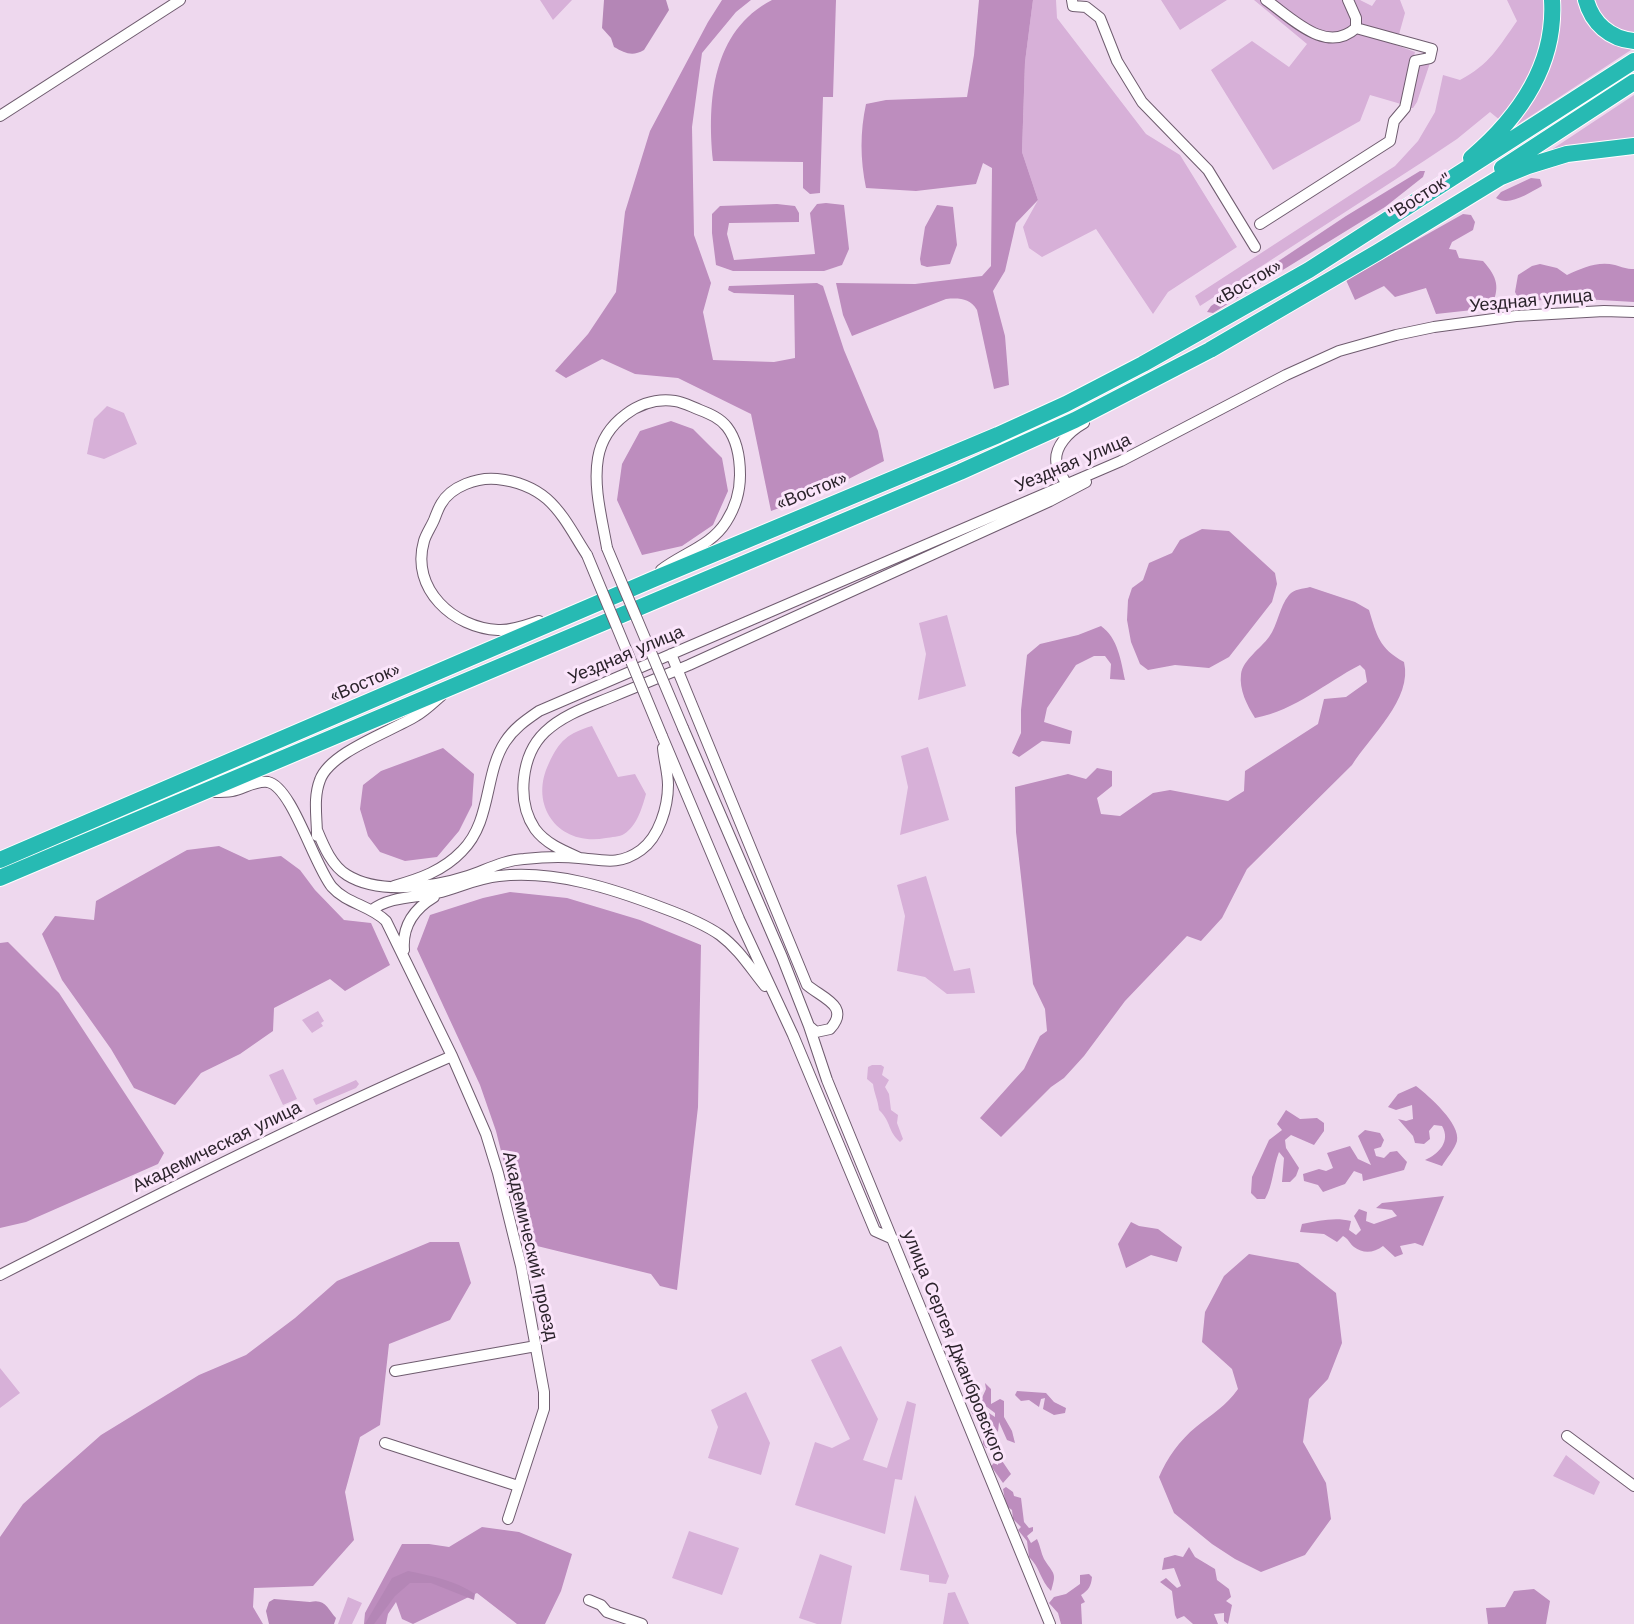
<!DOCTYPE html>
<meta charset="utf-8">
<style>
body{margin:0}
canvas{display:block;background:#eed8ee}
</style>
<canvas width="1634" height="1624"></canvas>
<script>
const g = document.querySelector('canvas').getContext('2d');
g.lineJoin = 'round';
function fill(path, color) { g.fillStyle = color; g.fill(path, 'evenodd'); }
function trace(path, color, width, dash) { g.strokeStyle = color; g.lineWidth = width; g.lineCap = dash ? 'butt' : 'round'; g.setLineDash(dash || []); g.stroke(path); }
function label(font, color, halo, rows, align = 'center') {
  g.font = font + ' "Work Sans",sans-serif'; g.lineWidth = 6; g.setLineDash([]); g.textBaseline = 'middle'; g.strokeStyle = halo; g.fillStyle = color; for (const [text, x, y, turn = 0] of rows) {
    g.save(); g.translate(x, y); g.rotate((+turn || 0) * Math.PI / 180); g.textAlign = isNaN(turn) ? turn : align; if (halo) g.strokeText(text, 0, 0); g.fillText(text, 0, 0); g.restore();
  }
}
fill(new Path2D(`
 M540 0H572L553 20Z
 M1033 0H1056L1057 18 1146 134 1180 155 1237 247 1168 292 1153 314 1096 229 1042 257 1029 248 1023 227 1038 200 1022 152 1025 62Z
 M1161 0H1227L1180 30Z
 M1254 0H1360L1372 6 1376 0H1400L1405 13 1396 45 1415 52 1401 104 1370 95 1360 121 1273 170 1211 70 1252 41 1289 67 1307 44Z
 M1507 0H1546L1547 22 1538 66 1501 121 1490 112 1457 139 1424 161 1200 306 1195 296 1395 166 1418 141 1435 112 1443 75 1460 80C1490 64 1498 48 1517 21Z
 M1559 0H1579L1634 48 1517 125 1550 69 1558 34Z
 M1592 0H1634V35C1611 31 1603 18 1592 0Z
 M1431 60 1417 102 1413 108H1410L1417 65Z
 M1634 95V140L1551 150Z
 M107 406 124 413 137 444 104 459 87 454 94 419Z
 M947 615 966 686 918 700 926 654 919 623Z
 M592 726 618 777 635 774 646 794C642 808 637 826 624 834 620 837 611 837 606 838 559 847 528 806 549 763 559 741 568 733 592 726Z
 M928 747 949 820 900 835 908 787 901 756Z
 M926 876 954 971 970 968 975 993 947 994 925 977 897 971 905 916 897 885Z
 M318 1011 324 1021 321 1023 323 1026 312 1033 302 1020Z
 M872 1065H881L884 1067 882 1075 889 1080 885 1087 889 1094 891 1110 898 1115 897 1123 903 1139 900 1142C887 1130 892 1123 879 1110 878 1100 874 1093 873 1084L867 1079 868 1067Z
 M283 1069 297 1099 283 1105 269 1075Z
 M356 1080 359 1084 356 1088 316 1105 313 1099Z
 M841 1346 878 1419 863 1460 887 1468 907 1401 916 1404 902 1480 895 1479 885 1534 795 1505 815 1442 832 1448 850 1439 811 1360Z
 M0 1368 20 1393 0 1408Z
 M746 1392 770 1443 761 1475 708 1458 718 1427 711 1410Z
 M1566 1455 1600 1482 1594 1495 1553 1476Z
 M915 1495 949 1576 946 1584 929 1582V1575L900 1570Z
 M689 1531 739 1548 722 1595 672 1578Z
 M820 1554 852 1566 841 1624H817L799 1618Z
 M955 1592 969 1624H943L948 1593Z
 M348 1597 362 1603 352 1624H338Z`), '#d7b0d8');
fill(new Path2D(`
 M722 0H751L736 12 702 53 692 127 694 235 711 283 703 312 713 360 774 362 795 358 794 295 734 293 728 290 729 286 817 283 823 286 844 350 878 431 884 461 823 492 771 511 751 414 678 378 635 374 602 359 566 378 555 371 588 334 616 292 625 212 650 131 708 22Z
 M772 0H836L833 97H823L820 193 810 194 803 188V162L713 161C707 101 712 31 772 0Z
 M979 0H1033L1025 62 1022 152 1038 200 1016 223 1005 271 993 291 1005 336 1009 385 994 389 977 310C970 298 959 298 946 299L852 336 843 315 836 283 915 284 982 276 991 266 992 168 983 163 976 184 916 191 866 188C860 159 860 132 866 104L886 100 967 97 974 55Z
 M1420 171H1425L1423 177 1385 207 1213 313 1207 312 1211 306 1346 216Z
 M1531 178 1540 179 1542 186C1529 193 1509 207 1496 198L1501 192Z
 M826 203 844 205 849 249 842 265 824 271H733L716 265 712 233V214L720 206 777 204 795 206 799 213V222L729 223 727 234 734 260 815 254 810 213 817 204Z
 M937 205 953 207 957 245 950 264 927 267 921 265 920 259 925 227Z
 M1463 214 1471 215 1475 222 1473 230 1452 242 1449 249 1456 250 1459 258 1483 261C1498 278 1500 287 1491 308L1436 314 1426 288 1395 297 1384 286 1355 300 1346 280Z
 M1540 264 1557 268 1567 275C1583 268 1597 261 1615 265 1622 267 1626 269 1634 269V302L1566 298 1520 302 1515 292 1518 275 1532 266Z
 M671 421 693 429 722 458 728 491 713 525 682 546 642 555 617 500 622 464 640 431Z
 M1202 529 1229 531 1275 573 1277 584 1272 602 1229 657 1209 668 1175 665 1148 670 1140 664 1131 642 1127 620 1128 600 1132 588 1143 580 1149 563 1172 553 1180 540Z
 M1310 587 1355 602 1369 610C1377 636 1379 648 1404 662 1413 699 1370 736 1352 765L1247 869 1222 918 1201 941 1187 936 1125 1001 1084 1056 1064 1078 1051 1087 1001 1137 980 1118 1024 1069 1040 1036 1047 1031 1045 1009 1033 984 1016 832 1015 787 1068 774 1086 779 1097 768 1112 771V786L1097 798 1101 814 1120 816 1153 793 1170 790 1228 801 1244 791 1245 771 1318 724 1324 699 1346 697 1367 682 1365 670 1360 665C1325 683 1296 710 1255 718 1247 705 1239 690 1241 674 1243 660 1261 648 1269 637 1278 625 1279 607 1289 595 1294 589 1303 589 1310 587Z
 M1101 626C1118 638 1121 661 1125 680L1110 679 1111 664 1105 656H1094L1076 665 1047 708 1044 722 1072 731 1070 744 1042 741 1019 757 1012 753 1021 733V710L1027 655 1040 644 1078 635Z
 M443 748 474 774 472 805 459 831 437 857 405 861 380 852 368 836 360 809 363 785 381 771Z
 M219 846 249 860 281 856 300 870 315 890 344 920 371 923 390 965 345 991 330 979 274 1008 273 1031 240 1054 201 1073 175 1105 134 1088 111 1049 62 980 42 934 55 916 94 920 96 901 187 850Z
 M510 892 567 898 640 920 701 945 698 1107 677 1290 660 1286 651 1274 529 1244 510 1187 496 1131 480 1085 417 949 430 915 483 898Z
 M8 942 59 993 164 1153 158 1164 26 1222 0 1228V943Z
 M1416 1086C1429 1096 1461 1124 1457 1141 1455 1149 1446 1159 1442 1166L1425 1160C1439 1154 1451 1141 1442 1126L1434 1125 1429 1131 1430 1139 1424 1144 1415 1143 1413 1136 1398 1119 1406 1121 1413 1119 1412 1105 1396 1110 1388 1107 1398 1094Z
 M1286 1110 1300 1119 1317 1118 1324 1123V1131L1314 1145 1291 1135 1285 1140 1286 1148 1299 1168 1296 1176 1290 1182H1282L1284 1158 1279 1152C1273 1167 1273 1186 1265 1199H1257L1251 1193 1252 1177 1269 1140 1282 1130 1277 1124Z
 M1365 1130 1380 1133 1384 1140 1381 1147 1374 1149 1376 1156 1384 1158 1390 1152 1397 1151 1407 1162 1404 1170 1363 1181 1362 1174 1354 1171 1345 1184 1323 1192 1318 1185 1304 1181 1303 1174 1319 1169 1326 1171 1333 1168 1327 1153 1350 1146 1358 1159 1371 1165 1358 1136Z
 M1444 1196 1423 1246 1415 1243 1400 1246 1403 1254 1395 1257 1383 1246C1374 1253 1363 1254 1354 1247 1349 1243 1349 1239 1343 1236L1337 1242 1324 1234 1300 1232 1302 1224C1319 1221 1334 1217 1351 1221L1349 1230 1356 1235 1361 1230 1354 1216 1359 1209 1367 1212 1366 1221 1374 1224 1397 1216 1392 1210 1376 1208 1382 1203Z
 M1131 1222 1139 1226 1158 1229 1182 1247 1177 1262 1151 1255 1126 1268 1118 1244Z
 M430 1242H459L471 1283 450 1320 389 1344 380 1425 360 1437 345 1492 354 1540 313 1586 254 1588 253 1607 263 1624H0V1537L23 1504 101 1435 199 1375 246 1355 295 1318 337 1281Z
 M1249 1254 1298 1263 1336 1293 1342 1343 1328 1379 1309 1399 1303 1442 1326 1483 1331 1519 1305 1555 1261 1572 1235 1559 1212 1544 1174 1513 1159 1477C1167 1458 1180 1440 1196 1427 1211 1415 1227 1405 1238 1389L1232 1369 1202 1342 1205 1312 1224 1276Z
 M985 1383 991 1389V1404L1000 1399 1004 1401V1417L1012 1431 1015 1443 1007 1440 999 1422 998 1432 986 1416 989 1413 995 1417V1413L983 1404 981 1400 986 1389Z
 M1017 1391 1046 1393 1054 1402 1066 1408 1065 1413 1054 1415 1043 1409 1045 1398 1041 1399 1039 1407 1029 1400 1021 1401 1015 1395Z
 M971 1411H975L981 1415 982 1423 989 1428 992 1435 996 1436 1002 1448 1000 1451 996 1452 1011 1474 1003 1483 991 1466 994 1463 998 1465V1457L990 1448H986L983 1444 984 1432Z
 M1006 1487 1013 1492 1014 1496 1021 1498 1024 1522 1029 1528 1033 1527V1531L1027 1536 1031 1543 1037 1539C1040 1545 1041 1553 1044 1559 1054 1575 1057 1572 1051 1591 1040 1580 1040 1567 1029 1557L1027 1541 1018 1530 1021 1527 1013 1519 1012 1510 1006 1506 1003 1489Z
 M482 1527 519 1532 572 1554 561 1591 545 1624H517L477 1593 413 1624 402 1619 396 1602 388 1614 386 1624H364L365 1613 402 1544H429L449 1547Z
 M1189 1547 1195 1557 1215 1569 1217 1580 1229 1589 1231 1597 1226 1601 1232 1605 1228 1624 1224 1621V1613L1214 1614 1218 1624H1193L1184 1616 1177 1619 1175 1615 1172 1591 1160 1582 1166 1578 1177 1588 1181 1586 1174 1568 1162 1570 1164 1558 1175 1555 1183 1557Z
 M1089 1574 1092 1577C1091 1586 1089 1590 1081 1595L1085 1602 1081 1604 1082 1624H1061L1058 1613 1049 1603 1054 1597 1066 1594 1080 1584V1575Z
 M1534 1589 1550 1601 1546 1624H1488L1486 1608 1505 1607 1514 1591Z`), '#bd8dbe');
fill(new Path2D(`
 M604 0H666L669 10 644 50C632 57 625 53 614 47L611 38 602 28Z
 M408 1571C431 1576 455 1580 475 1594L474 1600 431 1583H410L395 1596 374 1624H365L392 1578Z
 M274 1599 310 1602C325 1598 328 1609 336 1618L334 1624H269L266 1611 269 1602Z`), '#b486b6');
const minor = new Path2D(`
 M1072 0 1073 6 1086 7 1100 18 1117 61 1142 102 1208 170 1255 247
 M1266 0C1292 18 1326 55 1356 28V18L1348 0
 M0 116 180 0
 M1260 224 1390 141 1394 121 1405 108 1415 61 1430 58 1432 49 1356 28
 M1066 484C1064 478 1059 472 1057 466 1052 447 1070 431 1084 423
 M607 548C602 519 593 487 598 458 604 423 640 396 675 401 683 402 692 407 700 410 710 414 720 418 727 427 737 440 740 459 740 475 740 491 735 508 726 522 711 546 683 553 661 570
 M539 621C527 625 511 631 498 630 454 628 410 589 424 541 426 534 431 527 434 520 436 515 438 509 441 504 451 486 478 477 497 479 516 481 533 487 547 499 564 514 575 537 587 555
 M671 654 807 985C822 998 851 1006 830 1029L816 1032 809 1026
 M683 728 782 957 809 1026 827 1080 1050 1624
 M662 736 739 919 793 1035 875 1231 893 1239
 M213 792C219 792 226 792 232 791 243 789 256 780 268 782 292 787 314 865 332 887 347 904 370 905 386 921L452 1056 486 1134 498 1173 521 1266 544 1392V1409L508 1519
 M317 830C324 847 332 866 347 875 379 895 434 887 468 876 486 870 504 860 524 859 542 857 561 856 579 858 603 860 619 866 641 850 659 837 668 807 668 785 668 773 664 760 663 748
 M317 836C317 817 313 798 320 780 330 752 390 732 416 716 425 711 433 703 441 696
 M580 858C564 851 546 844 535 829 516 801 521 755 545 732 563 715 587 707 609 698 636 687 663 676 689 665 810 611 930 556 1050 501L1086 482
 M394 886C419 879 443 871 462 851 492 821 484 774 505 742 514 728 526 720 539 711L1121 461 1286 375 1339 351 1396 335 1434 327 1516 316 1604 311 1634 312
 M372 910C390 896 416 898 437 893 458 888 477 878 499 876 555 870 611 888 663 908 682 915 703 923 720 935 739 949 751 969 765 986
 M404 950C402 926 414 909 434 897
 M0 1275C149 1199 298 1123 452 1056
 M395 1371 536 1346
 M1567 1436 1634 1486
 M385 1443 518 1486
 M589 1600 601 1605 607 1612 642 1624`);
const highway = new Path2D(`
 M1586 0C1592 23 1610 39 1634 41
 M1471 158C1518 118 1556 65 1552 0
 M1502 168 1634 82
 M0 860 654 579 998 435 1066 404 1143 364 1309 270 1634 61
 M0 878 960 472 1075 420 1210 350 1378 252 1501 177 1528 166 1567 154 1634 146`);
trace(minor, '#6f5c6f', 12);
trace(highway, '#fff', 18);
trace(minor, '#fff', 10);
trace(highway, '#27bab3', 16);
const minorBridge = new Path2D(`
 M607 548 683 728
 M587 555 662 736`);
trace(minorBridge, '#6f5c6f', 12, []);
trace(minorBridge, '#fff', 10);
label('18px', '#2b232b', '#fbe5fb', [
 ["\"Восток\"",1420,197,-33],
 ["«Восток»",1248,283,-30],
 ["Уездная улица",1531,301,-5],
 ["Уездная улица",1073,463,-23],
 ["«Восток»",812,491,-22],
 ["Уездная улица",626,655,-23],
 ["«Восток»",365,683,-23],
 ["Академическая улица",217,1147,-26],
 ["Академический проезд",530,1246,77],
 ["улица Сергея Джанбровского",954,1346,68]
]);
</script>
